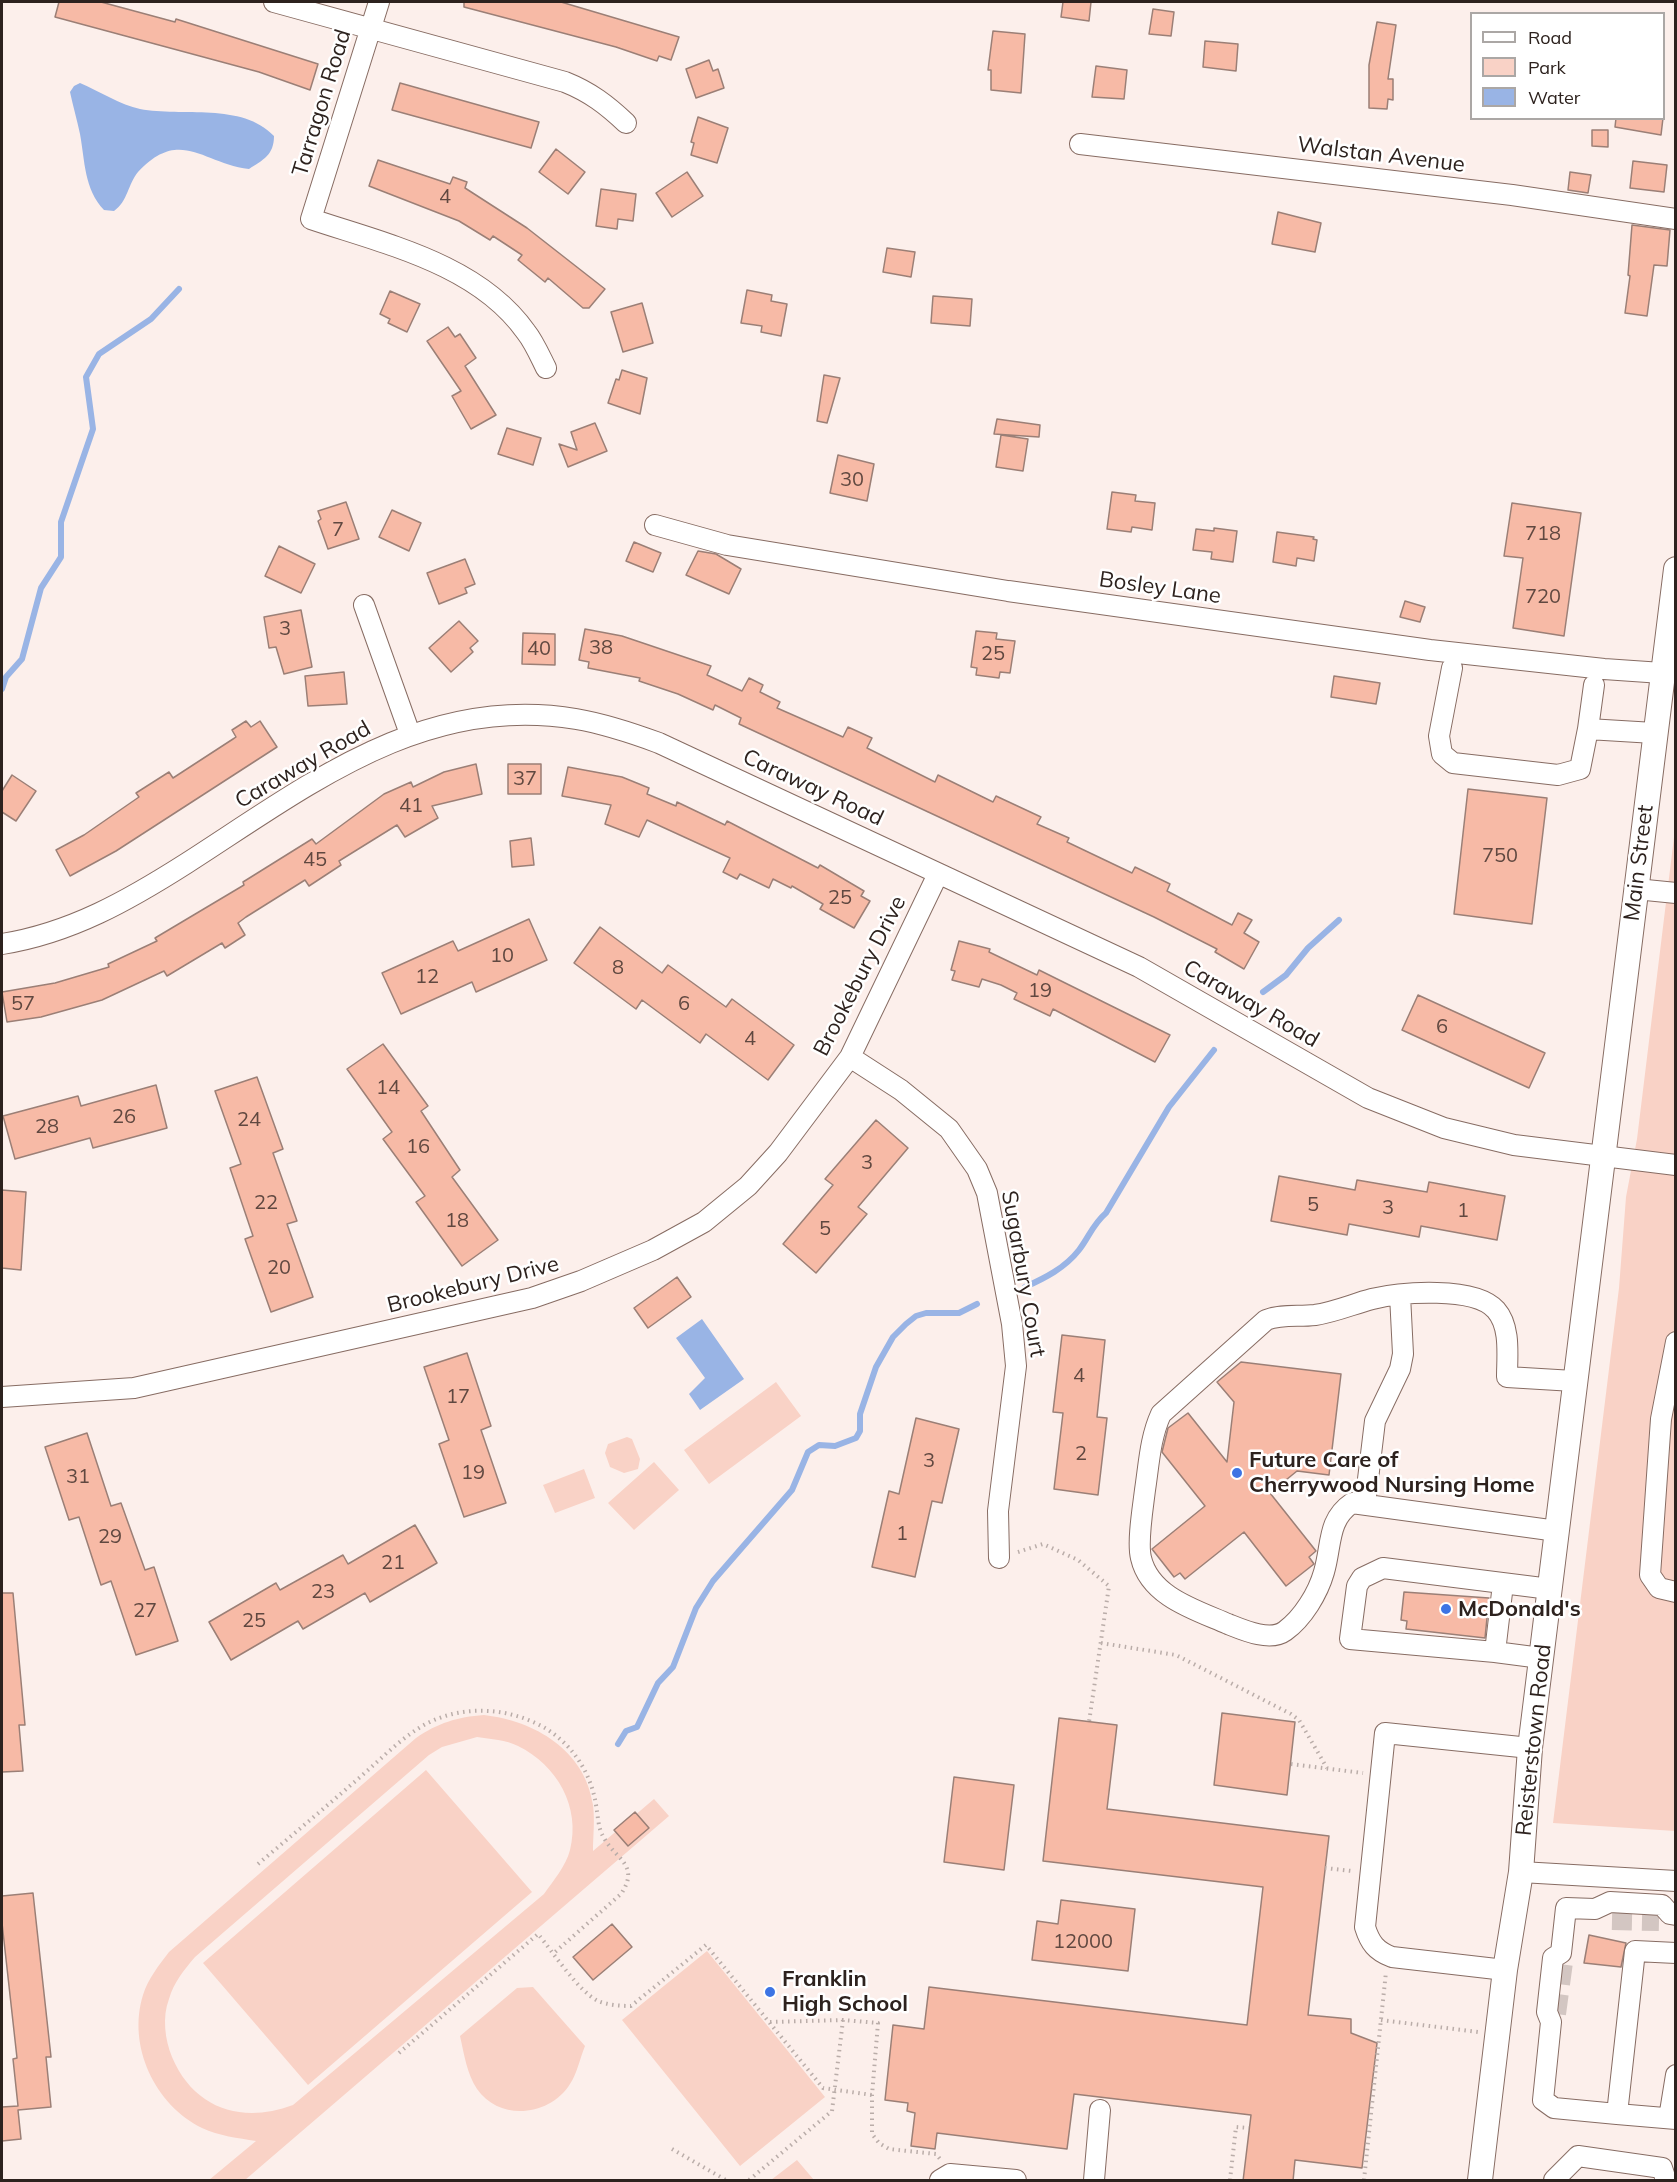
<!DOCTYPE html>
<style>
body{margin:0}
#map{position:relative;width:1677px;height:2182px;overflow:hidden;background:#fcefeb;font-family:Mulish,sans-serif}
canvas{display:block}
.frame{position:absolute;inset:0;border:3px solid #2d221e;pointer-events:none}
.legend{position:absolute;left:1470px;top:12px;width:195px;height:108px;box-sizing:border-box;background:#fff;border:2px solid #aba7a5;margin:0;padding:8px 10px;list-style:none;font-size:18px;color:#2d221e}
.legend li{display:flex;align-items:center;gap:12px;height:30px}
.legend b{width:30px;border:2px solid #aba7a5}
</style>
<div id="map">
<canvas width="1677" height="2182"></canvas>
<div class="frame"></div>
<ul class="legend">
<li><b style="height:8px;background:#fff"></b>Road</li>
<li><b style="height:16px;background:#f9d2c6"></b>Park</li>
<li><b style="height:16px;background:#99b4e5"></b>Water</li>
</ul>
</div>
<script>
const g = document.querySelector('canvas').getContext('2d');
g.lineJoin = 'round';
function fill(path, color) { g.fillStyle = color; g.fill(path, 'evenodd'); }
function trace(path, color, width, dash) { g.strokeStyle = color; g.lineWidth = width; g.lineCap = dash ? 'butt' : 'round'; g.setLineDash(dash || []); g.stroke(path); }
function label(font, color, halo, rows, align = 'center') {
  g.font = font + ' Mulish,sans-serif'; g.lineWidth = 5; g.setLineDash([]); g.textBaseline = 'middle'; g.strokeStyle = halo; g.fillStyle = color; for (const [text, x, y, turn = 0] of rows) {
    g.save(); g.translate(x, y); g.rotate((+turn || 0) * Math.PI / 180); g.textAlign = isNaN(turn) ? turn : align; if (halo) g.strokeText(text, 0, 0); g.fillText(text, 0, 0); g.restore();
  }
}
fill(new Path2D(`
 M1675 829V1831L1553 1823 1619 1288 1626 1197 1637 1139Z
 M776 1382 801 1416 709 1484 684 1450Z
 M627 1437 632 1439 640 1459 638 1469 624 1473 610 1467 605 1453 608 1444Z
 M654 1462 679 1490 634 1530 608 1503Z
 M584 1469 595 1498 555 1513 543 1485Z
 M484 1715C535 1721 585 1750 593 1805 595 1821 593 1836 593 1851L654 1799 669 1816 245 2180H209L256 2141C238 2138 219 2136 202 2128 155 2105 127 2046 143 1995 148 1979 159 1965 169 1952L416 1738C438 1723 457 1717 484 1715ZM477 1737C491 1739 506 1740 518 1746 557 1765 581 1807 570 1850 566 1866 553 1881 544 1894L293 2105C242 2124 194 2109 172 2057 165 2040 162 2017 169 1999 174 1982 184 1970 195 1957L429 1755 442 1747Z
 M426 1770 532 1892 308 2085 203 1963Z
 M707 1951 825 2097 740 2166 622 2020Z
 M533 1987 585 2046C580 2058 577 2074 570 2084 550 2116 500 2122 477 2089 467 2074 464 2054 460 2036L517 1988Z
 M797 2160 814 2180H771Z`), '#f9d2c6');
fill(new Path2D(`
 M80 83C99 91 121 105 140 109 182 117 242 102 274 136 274 155 263 160 249 169 202 163 180 127 138 172 128 184 128 201 114 211L104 210C84 189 85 161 80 134 77 120 73 106 70 92L74 86Z
 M702 1319 744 1379 700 1410 689 1394 705 1378 676 1338Z`), '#99b4e5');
trace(new Path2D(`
 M2 689 6 677 22 659 41 588 61 557V522L93 429 86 377 99 354 151 319 179 289
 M1263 992 1286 975 1308 948 1339 920
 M1025 1287C1045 1278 1065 1268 1079 1250 1089 1237 1093 1224 1106 1213L1169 1107 1214 1050
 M618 1744 626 1731 637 1727 658 1683 673 1667 696 1608 713 1581 792 1490 808 1452 819 1445 835 1446 856 1438 860 1431V1414L876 1367 893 1337 906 1324 916 1316 926 1313H959L977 1304`), '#99b4e5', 6);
const building = new Path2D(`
 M59 2H101L175 22 176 19 318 64 310 90 259 72 55 17Z
 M464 2H561L679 37 671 60 659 56 657 61 616 47 464 7Z
 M1063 2H1091L1089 21 1061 17Z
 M1153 9 1174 12 1171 36 1149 34Z
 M1377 22 1396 25 1388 79H1393V100L1388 99 1387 109 1369 108V65Z
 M993 31 1025 34 1021 93 991 90V70H988Z
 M1205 41 1238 44 1236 71 1203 67Z
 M709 60 713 71 718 69 724 88 696 98 686 69Z
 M1096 66 1127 70 1124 99 1092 97Z
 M400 83 539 122 531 148 392 110Z
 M698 117 728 128 717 163 691 155 694 143 691 142Z
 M1616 118H1663L1661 135 1615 127Z
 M1592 130H1608V147L1592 146Z
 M556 149 585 172 568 194 539 172Z
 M378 160 450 184 453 177 467 182 465 188 527 228 605 289 589 308H583L548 278 545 282 518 260 522 255 493 236 490 240 459 221 369 186Z
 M1633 161 1667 165 1664 192 1630 188Z
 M687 172 703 196 672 217 656 193Z
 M1570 172 1591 175 1588 193 1568 190Z
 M601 189 636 194 633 221 618 219 617 229 596 226Z
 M1278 212 1321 223 1315 252 1272 244Z
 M1632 225 1670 230 1667 266 1654 265 1647 316 1625 313 1630 276 1628 275Z
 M887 248 915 252 911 277 883 272Z
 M747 290 772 295 771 301 787 304 781 336 761 332 762 326 741 323Z
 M390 291 420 304 407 332 388 323 390 319 380 314Z
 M933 296 972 299 970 326 931 323Z
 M642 303 653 343 623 352 611 312Z
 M448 327 455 337 460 334 476 358 465 366 496 415 471 429 452 396 461 391 427 341Z
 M622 370 647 378 640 414 608 403 616 379 619 380Z
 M824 375 840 378 827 423 817 421Z
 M997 419 1040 425 1039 437 994 434Z
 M595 423 607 451 568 467 559 444 577 450 571 432Z
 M507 428 541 438 533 465 498 454Z
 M1001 435 1028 439 1023 471 996 467Z
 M838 455 874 464 867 501 830 493Z
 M1112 492 1136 495 1135 501 1155 503 1152 530 1132 527 1131 532 1107 529Z
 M346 502 359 539 328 549 318 521 321 519 318 511Z
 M1512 503 1581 513 1564 636 1513 628 1523 558 1504 556Z
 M392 510 421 523 409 551 379 537Z
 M1214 528 1237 531 1233 562 1211 559 1212 552 1193 550 1196 529 1214 531Z
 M1277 532 1314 537 1313 539 1317 540 1314 561 1297 558 1296 566 1273 562Z
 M634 542 661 553 653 572 626 561Z
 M279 546 315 564 301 593 265 576Z
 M698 551 716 554 741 569 729 594 686 575Z
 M465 559 475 584 465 588 467 593 439 604 427 573Z
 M1405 601 1425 607 1420 622 1400 617Z
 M301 610 312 667 284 674 276 647 269 648 264 617Z
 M459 621 478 641 470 648 473 652 451 672 429 648Z
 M585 629 622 636 711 666 707 675 742 691 749 678 763 685 760 692 780 702 777 708 843 737 848 727 872 738 867 748 935 782 938 775 993 802 996 796 1041 817 1037 824 1069 838 1067 842 1132 873 1135 867 1170 884 1167 891 1232 925 1238 913 1252 920 1244 933 1259 942 1244 969 1215 952 1217 949 1154 917 739 724 741 718 715 705 713 710 678 694 639 681 640 678 588 668 589 662 579 660Z
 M976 631 997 633 996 639 1015 641 1010 673 1000 672 999 678 976 675 977 668 971 667Z
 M523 633 555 634V665L522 664Z
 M344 672 347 704 308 706 305 676Z
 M1334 676 1380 683 1376 704 1331 697Z
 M246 721 251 727 260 721 277 747 116 851 70 876 56 850 84 835 139 797 136 793 169 772 173 778 233 739 236 737 232 730Z
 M476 764 482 794 432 806 438 818 405 837 397 825 339 861 341 865 309 886 305 880 246 917 238 923 245 935 225 948 222 943 167 976 164 971 102 1000 41 1017 7 1022 2 992 55 983 109 967 108 964 157 941 155 938 244 885 243 882 312 839 316 844 384 794 411 782 413 787 444 772Z
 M508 764H541V794H508Z
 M568 767 622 777 649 788 647 794 676 806 677 802 725 825 727 821 818 868 820 865 864 891 861 896 870 901 854 928 820 909 823 904 792 886 791 888 773 879 769 888 740 874 737 879 723 872 730 858 647 820 639 837 605 824 611 805 562 796Z
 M12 775 36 791 16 821 2 812V791Z
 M1468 789 1547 798 1532 924 1454 914Z
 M531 838 534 865 512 867 510 841Z
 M529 919 547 960 476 992 472 982 401 1014 382 973 453 941 458 951Z
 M600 927 662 973 668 965 726 1007 732 999 794 1045 768 1080 706 1034 700 1043 642 1000 636 1009 574 963Z
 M959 941 990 949 989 952 1037 975 1039 970 1170 1035 1155 1062 1053 1009 1050 1016 1014 999 1017 993 1001 985 982 979 979 987 952 980 955 971 951 970Z
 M1418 995 1545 1053 1529 1088 1402 1030Z
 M383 1044 428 1106 421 1111 460 1170 452 1177 498 1240 462 1266 416 1202 425 1196 383 1139 392 1132 347 1069Z
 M257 1077 283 1149 273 1153 297 1221 287 1224 313 1297 271 1312 245 1239 253 1236 230 1168 241 1164 215 1091Z
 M156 1085 167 1128 93 1148 90 1138 15 1159 3 1116 78 1096 81 1106Z
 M876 1120 908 1148 858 1207 867 1214 816 1273 783 1244 833 1185 825 1179Z
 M1279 1176 1355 1190 1357 1180 1427 1192 1429 1182 1505 1196 1497 1240 1421 1226 1419 1237 1349 1224 1347 1235 1271 1221Z
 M2 1190 26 1192 21 1270 2 1268Z
 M677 1277 691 1297 648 1328 634 1308Z
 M1062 1335 1105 1340 1097 1417 1107 1418 1098 1495 1054 1489 1063 1413 1053 1412Z
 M467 1353 491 1426 481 1430 506 1503 464 1517 439 1444 449 1440 424 1367Z
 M1241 1362 1341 1374 1329 1475 1297 1471 1270 1493 1316 1551 1309 1557 1314 1564 1286 1586 1244 1532 1185 1579 1180 1573 1174 1577 1152 1549 1205 1506 1162 1452 1168 1428 1188 1413 1227 1462 1234 1402 1217 1382Z
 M916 1418 959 1429 942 1503 932 1501 915 1577 872 1567 889 1491 899 1494Z
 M87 1433 111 1506 121 1503 145 1570 154 1567 178 1641 136 1655 111 1581 101 1585 79 1517 69 1520 45 1447Z
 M415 1525 437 1563 370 1602 365 1593 303 1629 298 1621 231 1660 209 1622 276 1583 280 1590 343 1555 348 1564Z
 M1404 1592 1489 1598 1485 1638 1406 1629 1407 1621 1401 1620Z
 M2 1593H13L25 1725H19L23 1771 2 1772Z
 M1222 1713 1295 1722 1287 1795 1214 1785Z
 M1059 1718 1117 1725 1107 1809 1329 1836 1308 2015 1351 2019V2033L1377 2043 1362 2168 1295 2160 1293 2181H1243L1251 2115 1074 2094 1067 2149 937 2133 935 2149 911 2146 915 2113 907 2111 908 2103 885 2100 893 2025 924 2029 929 1987 1247 2025 1263 1887 1043 1861Z
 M954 1777 1014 1785 1004 1870 944 1862Z
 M635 1812 649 1828 628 1846 614 1830Z
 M33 1893 51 2057H46L51 2107 18 2110 21 2139 2 2141V2107L18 2106 13 2059 17 2058 2 1923V1896Z
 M1061 1900 1135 1909 1128 1971 1032 1960 1037 1921 1058 1924Z
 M612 1924 632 1947 593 1980 573 1957Z
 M1589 1935 1626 1943 1621 1967 1584 1963Z`);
fill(building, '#f7baa6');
trace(building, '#9b7f76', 1.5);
trace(new Path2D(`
 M1612 1920 1659 1921
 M1556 2014 1563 1962`), '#d3c6c2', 20, [20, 10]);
const minor = new Path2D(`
 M274 2 565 82C590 92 607 105 626 123
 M379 2 311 219C385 244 478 264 526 332 534 342 540 356 546 368
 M1080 144 1512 195 1676 219
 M655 525 727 545 1008 591 1430 650 1604 669 1662 673
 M364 605 410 734
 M1452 668 1439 736 1442 754 1453 763 1558 775 1580 769 1588 729 1654 733
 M1588 729 1594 685
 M1636 889 1676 893
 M2 944C71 933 129 900 187 863 307 786 424 693 576 719 605 724 632 733 659 743L1139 967 1368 1098 1444 1128 1514 1145 1676 1165
 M850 1057 901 1090 949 1129 977 1169 987 1193 1012 1324 1016 1366 998 1511 999 1558
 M1676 1342 1661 1419 1650 1575 1659 1588 1676 1592
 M2 1397 134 1388 532 1298 581 1281 653 1250 704 1222 748 1186 778 1153 850 1057 938 874
 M1365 1504 1375 1421 1400 1369 1403 1354 1400 1295
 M1557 1531 1352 1503C1327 1520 1332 1545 1324 1572 1318 1593 1303 1618 1285 1631 1270 1642 1243 1630 1228 1624 1196 1610 1150 1597 1141 1558 1137 1542 1143 1507 1145 1490 1149 1464 1150 1438 1161 1414L1266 1320C1282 1314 1298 1317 1315 1315 1335 1312 1353 1304 1372 1299 1401 1292 1475 1286 1496 1310 1511 1327 1507 1356 1507 1377L1574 1381
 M1503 1584 1495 1652 1350 1639 1357 1586 1362 1578 1383 1568 1550 1589
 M1495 1652 1541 1658
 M1521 1872 1676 1881
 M1676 1953 1635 1951 1617 2114 1676 2119
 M1505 1970 1392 1957C1376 1951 1370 1943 1365 1927L1385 1733 1530 1748
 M1617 2114 1554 2108 1543 2100 1551 2022 1547 2012 1553 1958 1561 1953 1566 1908 1595 1909 1610 1902 1662 1905 1670 1914 1676 1915
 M1669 2118 1676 2075
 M940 2180 950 2174 1016 2180
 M1094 2180 1100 2110
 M1554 2180 1578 2156 1662 2168 1666 2180`);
const major = new Path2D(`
 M1480 2180 1505 1970 1521 1872 1530 1748 1676 569`);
trace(minor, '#876c63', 22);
trace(major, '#876c63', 26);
trace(new Path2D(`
 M1018 1552 1043 1544 1078 1560 1109 1586 1089 1722
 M1101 1643 1176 1655 1291 1714 1299 1720 1327 1768
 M1291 1764 1363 1773
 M258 1864C290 1837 321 1811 352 1784 374 1766 395 1743 419 1728 457 1704 507 1706 545 1728 573 1745 591 1773 596 1805 598 1815 598 1828 603 1836 614 1859 641 1864 621 1894L554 1953
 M1325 1868 1352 1871
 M1381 2020 1478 2032
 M770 2022 843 2020 878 2023 872 2095V2134L879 2143 889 2149 936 2154 940 2159
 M399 2053 538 1934C553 1952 578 1991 598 2001 608 2005 620 2006 631 2006L706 1945 823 2088 872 2095
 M672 2149 726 2180
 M749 2180 832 2111 843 2020
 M1230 2180 1236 2127 1249 2128
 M1364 2180 1386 1972`), '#baada9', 4, [1.5, 4.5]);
trace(minor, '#fff', 20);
trace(major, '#fff', 24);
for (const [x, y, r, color] of [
 [1237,1473,6,"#3d74e4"],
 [1446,1609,6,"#3d74e4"],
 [770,1992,6,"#3d74e4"]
]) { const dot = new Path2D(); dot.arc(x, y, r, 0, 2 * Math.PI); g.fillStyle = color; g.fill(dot); trace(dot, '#fff', 2); }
label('20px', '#604840', null, [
 ["4",445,197],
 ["30",852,480],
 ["7",338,530],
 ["718",1543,534],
 ["720",1543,597],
 ["3",285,629],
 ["38",601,648],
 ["40",539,649],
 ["25",993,654],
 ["37",525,779],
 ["41",411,806],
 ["750",1500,856],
 ["45",315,860],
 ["25",840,898],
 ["10",502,956],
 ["8",618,968],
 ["12",427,977],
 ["19",1040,991],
 ["57",23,1004],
 ["6",684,1004],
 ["6",1442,1027],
 ["4",750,1039],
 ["14",388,1088],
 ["26",124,1117],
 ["24",249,1120],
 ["28",47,1127],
 ["16",418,1147],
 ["3",867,1163],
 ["22",266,1203],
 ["5",1313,1205],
 ["3",1388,1208],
 ["1",1463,1211],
 ["18",457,1221],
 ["5",825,1229],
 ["20",279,1268],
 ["4",1079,1376],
 ["17",458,1397],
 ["2",1081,1454],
 ["3",929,1461],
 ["19",473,1473],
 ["31",78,1477],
 ["1",902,1534],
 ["29",110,1537],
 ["21",393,1563],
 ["23",323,1592],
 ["27",145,1611],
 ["25",254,1621],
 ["12000",1083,1942]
]);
label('22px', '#2d221e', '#fff', [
 ["Tarragon Road",322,103,-73],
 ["Walstan Avenue",1381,155,7],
 ["Bosley Lane",1160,588,8],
 ["Caraway Road",303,765,-30],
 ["Caraway Road",813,788,25],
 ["Main Street",1639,863,-83],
 ["Brookebury Drive",860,976,-63],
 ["Caraway Road",1251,1004,30],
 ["Sugarbury Court",1023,1274,80],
 ["Brookebury Drive",473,1285,-14],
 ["Reisterstown Road",1534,1740,-84]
]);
label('bold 22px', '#2d221e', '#fff', [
 ["Future Care of",1249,1460],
 ["Cherrywood Nursing Home",1249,1485],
 ["McDonald's",1458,1609],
 ["Franklin",782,1979],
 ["High School",782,2004]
], 'left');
</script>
